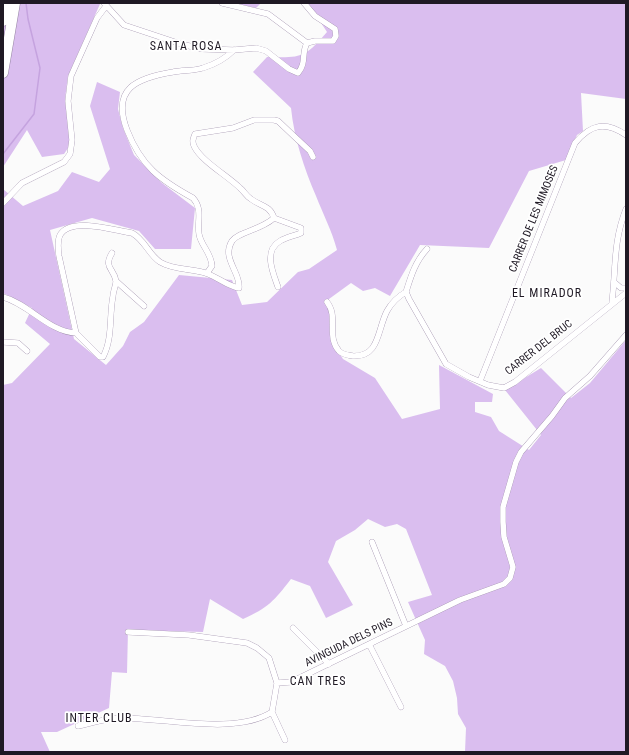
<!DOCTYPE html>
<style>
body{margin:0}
#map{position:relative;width:629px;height:755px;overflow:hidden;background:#fbfbfb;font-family:"Roboto Condensed",sans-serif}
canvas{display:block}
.frame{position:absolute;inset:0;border:4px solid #1f1924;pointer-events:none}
</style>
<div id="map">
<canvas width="629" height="755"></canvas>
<div class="frame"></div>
</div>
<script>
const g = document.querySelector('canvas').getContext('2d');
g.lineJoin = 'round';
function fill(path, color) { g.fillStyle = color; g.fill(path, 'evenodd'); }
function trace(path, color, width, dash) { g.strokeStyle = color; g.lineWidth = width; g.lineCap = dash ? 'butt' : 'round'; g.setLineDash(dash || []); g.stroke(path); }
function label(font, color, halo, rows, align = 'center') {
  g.font = font + ' "Roboto Condensed",sans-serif'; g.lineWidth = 3.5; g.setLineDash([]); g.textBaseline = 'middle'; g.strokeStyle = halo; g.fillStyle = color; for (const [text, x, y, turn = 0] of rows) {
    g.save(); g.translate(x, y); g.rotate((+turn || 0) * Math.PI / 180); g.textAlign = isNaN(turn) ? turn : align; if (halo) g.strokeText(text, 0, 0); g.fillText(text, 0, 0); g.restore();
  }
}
fill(new Path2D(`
 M3 3 100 4 68 76 65 99 70 145 64 154 42 157 27 130 3 167Z
 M234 3H261L256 8Z
 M308 3H626V99L581 93 583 131 577 135 566 160 529 171 489 248 420 245 390 296 375 288 363 291 351 283 329 299 330 339 343 359 375 378 402 419 440 409 439 365 493 394 492 402H475V412L491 417 499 431 529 450 541 435 505 390 541 368 571 398 590 383 626 340V752H465L466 728 458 714 457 698 453 681 445 666 424 654 425 640 408 602 432 595 406 529 397 524 385 527 368 519 355 530 336 541 328 562 353 605 326 618 310 586 291 579C274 601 268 608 243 619L210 599 203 632 128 630 127 673 112 672 109 708 57 732H41L50 752H3V385L12 383 50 344 25 323 32 308 3 293V189L23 206 58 191 72 172 99 182 110 169 90 106 97 82 120 92 118 109 123 128 134 155 162 183 195 208 191 249H155L139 231 92 218 50 230 74 339 106 365 123 346 130 332 144 322 179 275 232 280 242 305 267 302 298 272 309 269 337 250C332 231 323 214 316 196 304 168 294 138 291 108L253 72 267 57C301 58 305 58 327 32Z`), '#dabeef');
trace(new Path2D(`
 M3 154 34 114 40 68 28 19 26 3`), '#c5a3df', 1.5);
const street = new Path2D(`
 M104 3 124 25 181 44 202 49 234 50 256 48 266 51 289 69 298 73C307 62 301 54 307 43
 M222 3 268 14 307 43
 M304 3 315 16 335 29 336 36 333 41H315L307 43
 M3 203 22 183 64 162 70 154 72 140 68 101 71 76 97 18 106 6
 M274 218 301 228V233C294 236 287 237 280 241 263 251 273 273 278 287
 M427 249C415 262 411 276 406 292L409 299 446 364 469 377 488 385 504 388 515 382 626 293
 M112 253C103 268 114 268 116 281 116 285 113 292 113 296 109 316 113 338 103 357H100L76 333 59 256C58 249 57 241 60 235 71 216 116 231 132 233 145 240 148 254 160 262 175 271 193 268 208 274 219 278 227 286 239 288 241 273 221 258 232 241 238 232 261 230 274 218 270 205 260 206 251 199 246 196 244 191 240 188 228 176 201 161 194 146 192 141 193 139 195 134L233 128 254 120H274L278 121 296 138 310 151 313 157
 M207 273 212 266C211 252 201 246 199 234 197 221 203 209 193 198 160 180 141 166 127 130 111 88 137 78 173 72 183 70 194 71 203 68 216 64 225 59 234 50
 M116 281 144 306
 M615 283 621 288H626
 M3 297C29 304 49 332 76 333
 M327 302C339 317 326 337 339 351 343 355 348 355 353 356 380 357 377 330 387 311 392 302 397 297 406 292
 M612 302C616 268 613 242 626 209
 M3 342 18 343 27 351
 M480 381 575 143C591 124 605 121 626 135
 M372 542 406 626
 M293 628 329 664
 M369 644 401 707
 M277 683 291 682 460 600 504 584 510 578 513 567 504 537 503 522V507L516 462 521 452 552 416 565 398 590 376 626 335
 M272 712 285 740
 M78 726C91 723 105 719 118 718 163 717 234 736 272 712L277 683 269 658 257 648 247 643 189 635 128 632`);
const highway = new Path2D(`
 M3 21 6 3
 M3 73 15 3`);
trace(street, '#9786a4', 6);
trace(highway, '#9786a4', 11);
trace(street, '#fff', 5.5);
trace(highway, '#fff', 10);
label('11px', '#1f1924', '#fff', [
 ["CARRER DE LES MIMOSES",534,219,-68],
 ["CARRER DEL BRUC",539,348,-38],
 ["AVINGUDA DELS PINS",349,643,-26]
]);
g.letterSpacing = '1px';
label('12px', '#1f1924', '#fff', [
 ["SANTA ROSA",186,47],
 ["EL MIRADOR",547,294],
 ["CAN TRES",318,682],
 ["INTER CLUB",99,719]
]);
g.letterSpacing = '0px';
</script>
